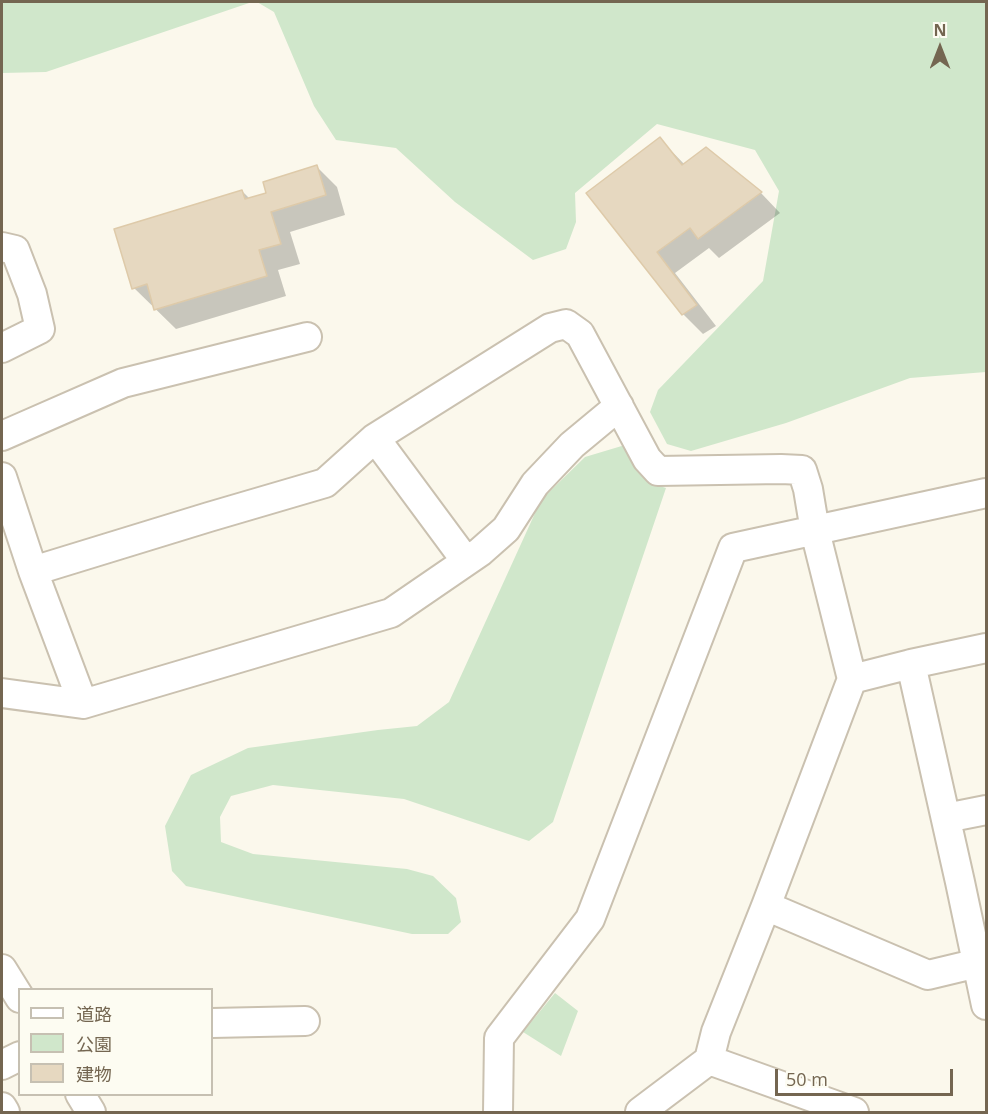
<!DOCTYPE html>
<meta charset="utf-8">
<style>
body{margin:0}
#map{position:relative;width:988px;height:1114px;overflow:hidden;background:#fbf8ec;font-family:"Open Sans","Noto Sans JP",sans-serif}
canvas{display:block}
.frame{position:absolute;inset:0;border:3px solid #746651;pointer-events:none}
.legend{position:absolute;left:18px;top:988px;width:195px;height:108px;box-sizing:border-box;background:#fdfcf2;border:2px solid #c6c0b2;margin:0;padding:8px 10px;list-style:none;font-size:18px;color:#746651}
.legend li{display:flex;align-items:center;gap:12px;height:30px}
.legend b{width:30px;border:2px solid #c6c0b2}
.north{position:absolute;left:910px;top:18px;width:60px;height:60px;-webkit-text-stroke:4px #fdfcf2;paint-order:stroke;rotate:0deg;font-size:16px;font-weight:700;line-height:24px;text-align:center;color:#746651}
.north::after{content:'';display:block;margin:auto;width:21px;height:27px;background:#746651;clip-path:polygon(50% 0,100% 100%,50% 72%,0 100%)}
.scale{position:absolute;left:775px;top:1069px;width:178px;height:27px;box-sizing:border-box;border:3px solid #746651;border-top:0;padding-left:8px;font-size:18px;line-height:21px;white-space:nowrap;color:#746651;-webkit-text-stroke:4px #fdfcf2;paint-order:stroke}
</style>
<div id="map">
<canvas width="988" height="1114"></canvas>
<div class="frame"></div>
<ul class="legend">
<li><b style="height:8px;background:#fff"></b>道路</li>
<li><b style="height:16px;background:#d0e7cb"></b>公園</li>
<li><b style="height:16px;background:#e6d8c0"></b>建物</li>
</ul>
<div class="north">N</div>
<div class="scale">50 m</div>
</div>
<script>
const g = document.querySelector('canvas').getContext('2d');
g.lineJoin = 'round';
function fill(path, color) { g.fillStyle = color; g.fill(path, 'evenodd'); }
function trace(path, color, width, dash) { g.strokeStyle = color; g.lineWidth = width; g.lineCap = dash ? 'butt' : 'round'; g.setLineDash(dash || []); g.stroke(path); }
fill(new Path2D(`
 M2 2H252L46 72 2 73Z
 M257 2H897L973 3 974 2H986V372L910 378 786 423 691 451 667 444 650 412 658 390 763 281 779 191 755 150 657 124 575 193 576 222 566 249 533 260 455 202 396 148 336 140 314 106 274 12Z
 M625 445 647 482 666 488 553 822 529 841 404 799 273 785 231 796 220 817 221 842 253 854 407 869 433 876 456 898 461 922 448 934H412L186 886 172 871 165 826 191 775 248 748 378 730 417 726 449 702 541 500 585 457Z
 M555 993 578 1011 561 1056 523 1032Z`), '#d0e7cb');
fill(new Path2D(`
 M660 139 685 165 761 193 780 213 719 258 709 248 675 273 716 326 703 334 683 314 588 193Z
 M317 167 337 187 345 215 290 232 300 264 278 270 286 296 176 329 134 288 242 191 250 199 268 194Z`), '#0003');
const building = new Path2D(`
 M660 137 682 165 706 147 762 192 698 239 690 228 657 252 697 305 682 315 586 193Z
 M317 165 326 195 271 212 281 244 259 250 267 276 154 310 147 284 132 289 114 229 242 190 245 199 266 193 263 182Z`);
fill(building, '#e6d8c0');
trace(building, '#decaa9', 1.5);
const minor = new Path2D(`
 M2 247 15 250 32 294 40 329 2 348
 M2 436 123 383 307 337
 M375 438 466 561
 M2 477 33 571 209 517 325 483 375 438 550 328 566 324 580 334 647 459 658 471 781 469 802 470 808 489 815 531 852 679 766 906 716 1032 709 1060 640 1112
 M33 571 83 704
 M911 664 960 882 986 1005
 M852 679 911 664 986 648
 M2 693 83 704 391 613 480 552 506 529 535 484 572 445 619 406
 M946 818 986 810
 M766 906 928 975 978 963
 M2 969 20 998
 M212 1023 305 1021
 M709 1060 854 1112
 M2 1065 20 1056
 M80 1094 91 1112
 M2 1107 5 1112
 M498 1112 499 1038 590 919 733 548 986 493`);
trace(minor, '#cac1b0', 32);
trace(minor, '#fff', 28);
</script>
